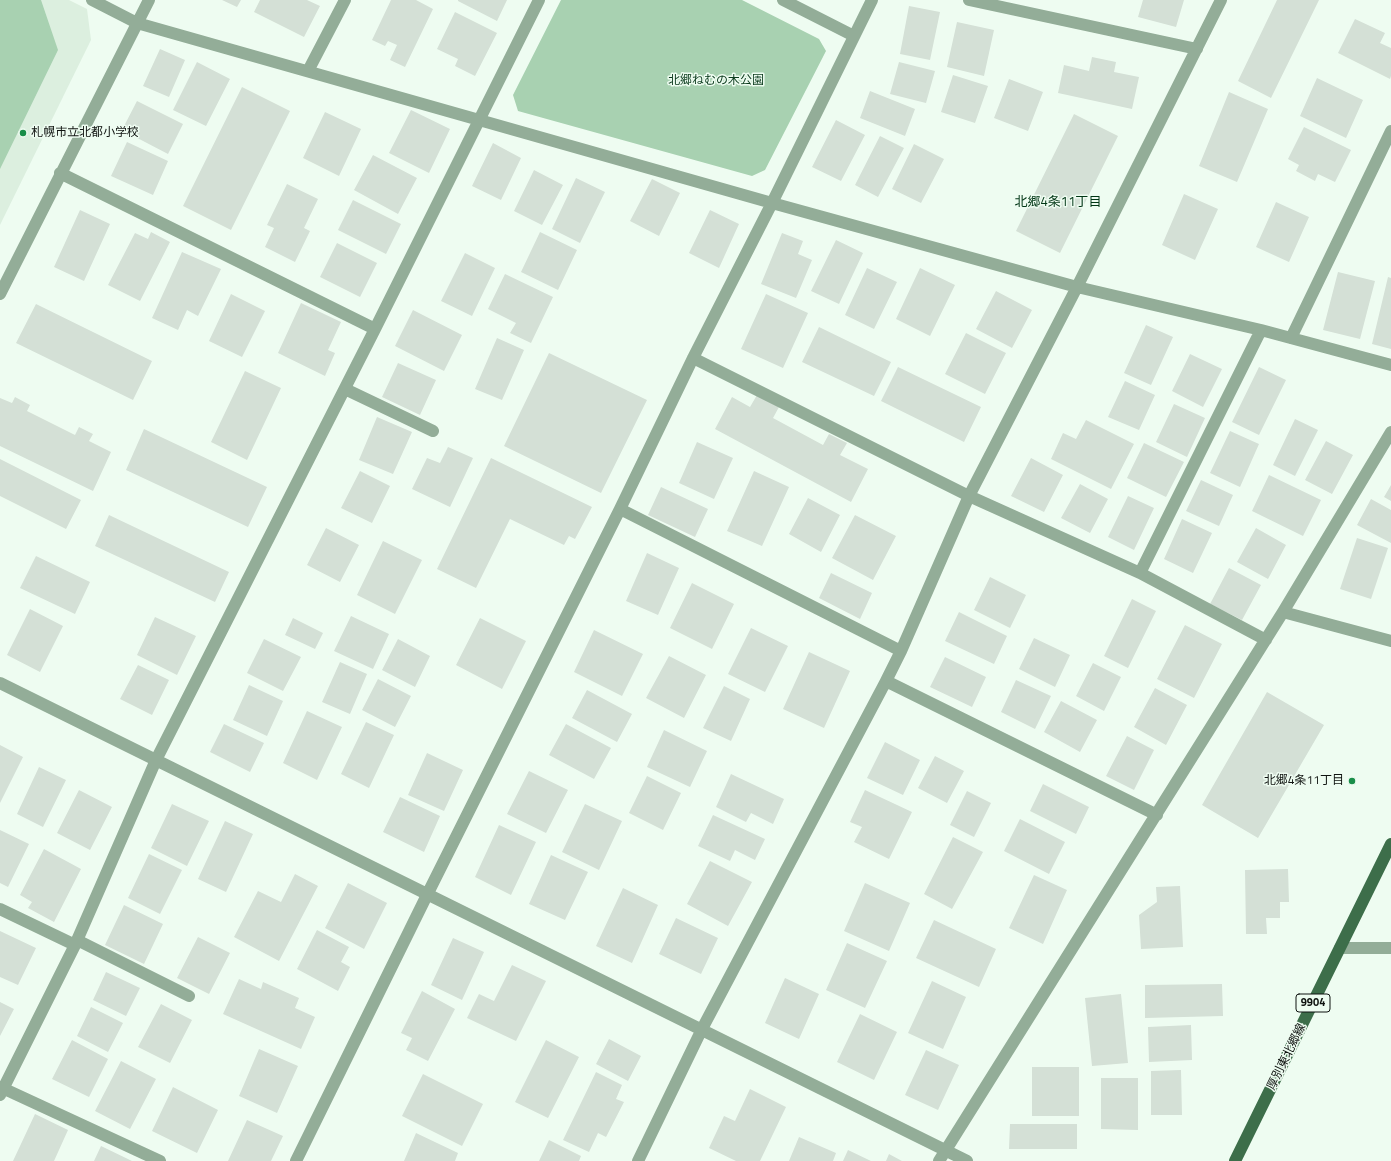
<!DOCTYPE html>
<meta charset="utf-8">
<style>
body{margin:0}
canvas{display:block;background:#eefcf1}
</style>
<canvas width="1391" height="1161"></canvas>
<script>
const g = document.querySelector('canvas').getContext('2d');
g.lineJoin = 'round';
function fill(path, color) { g.fillStyle = color; g.fill(path, 'evenodd'); }
function trace(path, color, width, dash) { g.strokeStyle = color; g.lineWidth = width; g.lineCap = dash ? 'butt' : 'round'; g.setLineDash(dash || []); g.stroke(path); }
function label(font, color, halo, rows, align = 'center') {
  g.font = font + ' "Titillium Web","Noto Sans JP",sans-serif'; g.lineWidth = 3; g.setLineDash([]); g.textBaseline = 'middle'; g.strokeStyle = halo; g.fillStyle = color; for (const [text, x, y, turn = 0] of rows) {
    g.save(); g.translate(x, y); g.rotate((+turn || 0) * Math.PI / 180); g.textAlign = isNaN(turn) ? turn : align; if (halo) g.strokeText(text, 0, 0); g.fillText(text, 0, 0); g.restore();
  }
}
fill(new Path2D(`
 M0 0H69L87 9 91 40 0 225Z`), '#dcefdf');
fill(new Path2D(`
 M0 0H41L58 50 0 169Z
 M561 0H742L819 39 826 51 765 170 752 176 518 111 513 95Z`), '#a8d1b1');
fill(new Path2D(`
 M222 0H241L237 7Z
 M260 0H307L320 6 304 37 254 12Z
 M391 0H416L433 9 405 67 390 60 397 45 388 41 385 46 372 40Z
 M458 0H507L497 21 458 1Z
 M1143 0H1184L1176 27 1138 17Z
 M1277 0H1319L1271 98 1238 81Z
 M909 6 940 12 930 60 900 54Z
 M455 12 497 33 475 76 455 66 458 59 437 49Z
 M1355 19 1385 33 1380 43 1391 48V76L1390 79 1338 53Z
 M957 22 994 30 984 76 947 67Z
 M160 49 185 60 169 97 143 86Z
 M1092 57 1116 62 1114 72 1139 77 1132 109 1058 93 1064 65 1089 71Z
 M197 62 230 79 206 126 173 110Z
 M899 62 935 71 926 103 890 94Z
 M953 75 988 86 975 123 941 112Z
 M1317 78 1363 100 1346 138 1300 116Z
 M1009 79 1043 92 1028 131 994 118Z
 M242 87 290 111 231 230 183 206Z
 M870 91 915 109 905 136 860 118Z
 M1229 92 1268 109 1237 182 1199 166Z
 M137 101 183 124 168 154 122 130Z
 M411 110 450 129 429 173 389 153Z
 M325 112 361 129 339 176 303 158Z
 M1074 114 1118 136 1060 253 1016 231Z
 M836 120 865 135 841 181 812 167Z
 M1304 127 1351 150 1335 182 1318 174 1315 181 1296 171 1299 165 1288 159Z
 M880 136 904 148 878 197 855 185Z
 M127 142 168 161 153 195 111 176Z
 M493 143 521 158 501 200 472 186Z
 M914 144 944 159 921 203 892 189Z
 M373 155 417 178 398 214 354 190Z
 M534 170 563 185 542 225 514 211Z
 M576 178 605 192 580 243 552 229Z
 M652 179 680 193 659 236 630 221Z
 M287 184 318 199 304 228 310 231 295 262 265 247 274 228 267 225Z
 M1184 194 1218 209 1195 260 1162 245Z
 M353 200 401 224 386 254 338 230Z
 M1276 202 1309 217 1289 262 1256 247Z
 M80 210 110 224 84 281 54 267Z
 M710 210 739 224 719 268 689 253Z
 M151 232 170 242 140 301 108 285 135 233 148 239Z
 M540 232 577 250 558 290 521 272Z
 M782 233 803 241 798 254 812 260 796 298 761 284Z
 M836 240 863 253 839 304 811 291Z
 M337 243 377 263 360 297 320 277Z
 M182 252 221 269 198 316 187 310 178 330 152 318Z
 M465 253 495 268 472 316 441 301Z
 M867 268 897 282 874 329 845 315Z
 M920 268 955 285 930 336 896 319Z
 M1338 272 1375 281 1360 339 1323 330Z
 M505 274 553 297 531 343 510 333 516 323 488 309Z
 M1388 277 1391 278V349L1372 344Z
 M996 291 1032 310 1012 348 976 329Z
 M231 294 265 311 242 357 209 341Z
 M766 294 808 313 783 368 741 349Z
 M301 303 341 322 328 350 335 353 325 376 278 353Z
 M36 304 152 361 133 400 16 343Z
 M413 310 462 335 444 371 395 346Z
 M1146 325 1173 337 1151 385 1124 373Z
 M819 327 891 362 874 396 802 362Z
 M966 333 1006 353 985 394 945 374Z
 M497 338 524 350 502 400 475 389Z
 M549 353 647 400 601 493 504 446Z
 M1190 354 1222 369 1203 407 1172 391Z
 M398 363 436 380 420 415 382 397Z
 M898 367 981 407 964 442 881 401Z
 M1259 367 1286 380 1259 435 1232 422Z
 M245 371 281 388 247 460 211 442Z
 M1125 381 1155 395 1139 430 1108 417Z
 M757 395 779 407 773 418 823 445 829 434 847 443 840 455 868 469 851 502 715 429 732 397 750 407Z
 M15 397 30 405 27 411 75 435 79 427 93 434 89 441 111 452 93 491 0 446V398L12 403Z
 M1174 404 1205 418 1187 457 1156 442Z
 M377 417 412 432 393 474 359 460Z
 M1295 419 1318 430 1295 476 1273 465Z
 M1086 420 1134 444 1111 489 1051 459 1063 433 1076 439Z
 M144 429 267 487 248 527 126 470Z
 M1230 431 1259 444 1240 487 1210 473Z
 M1326 441 1353 455 1332 494 1305 480Z
 M697 442 733 458 714 499 679 483Z
 M1144 443 1184 462 1166 497 1127 478Z
 M448 447 473 458 450 507 412 489 427 458 440 463Z
 M491 458 592 507 575 539 569 536 564 545 510 519 476 588 437 569Z
 M1031 458 1063 475 1044 512 1011 496Z
 M0 459 81 500 66 529 0 496Z
 M360 471 390 486 372 523 341 508Z
 M754 471 789 487 762 546 727 531Z
 M1269 475 1321 500 1303 536 1252 511Z
 M1201 480 1233 495 1219 526 1186 511Z
 M1080 484 1108 499 1090 533 1061 518Z
 M1391 485V501L1384 497Z
 M661 487 708 509 695 537 648 515Z
 M1128 496 1154 508 1134 550 1108 537Z
 M808 498 840 515 821 552 789 534Z
 M1371 499 1391 510V543L1357 525Z
 M109 515 229 572 215 602 95 546Z
 M855 515 896 536 873 580 832 558Z
 M1182 519 1212 533 1193 573 1164 559Z
 M326 528 359 545 340 582 307 565Z
 M1256 528 1286 545 1268 579 1237 562Z
 M1357 538 1388 548 1371 599 1340 589Z
 M383 541 422 560 395 614 357 595Z
 M647 553 679 568 658 615 626 601Z
 M36 556 90 582 75 614 20 588Z
 M1229 568 1261 585 1242 620 1210 604Z
 M831 573 872 593 860 619 819 598Z
 M990 577 1026 595 1010 628 974 610Z
 M692 583 734 604 712 649 670 628Z
 M1132 599 1156 611 1128 668 1104 656Z
 M30 609 63 626 40 672 7 655Z
 M959 612 1007 636 994 664 945 641Z
 M351 616 389 634 373 669 334 651Z
 M155 617 196 636 177 675 137 655Z
 M293 618 323 633 315 649 285 635Z
 M480 618 526 641 502 689 456 665Z
 M1185 625 1222 644 1194 698 1157 679Z
 M751 628 788 646 765 692 728 674Z
 M594 630 643 654 622 696 574 672Z
 M1034 638 1070 655 1055 687 1019 669Z
 M264 639 301 657 283 691 247 673Z
 M398 639 430 656 415 687 382 670Z
 M809 652 850 671 824 728 783 709Z
 M669 656 706 675 684 718 646 698Z
 M945 657 986 677 972 707 930 687Z
 M340 662 367 674 350 714 322 702Z
 M1093 663 1121 677 1104 711 1076 696Z
 M138 665 169 680 152 715 120 699Z
 M378 679 411 696 395 727 362 710Z
 M1016 680 1051 696 1035 729 1001 712Z
 M249 685 283 701 267 736 233 720Z
 M724 686 750 699 731 741 703 728Z
 M1155 688 1187 705 1166 745 1134 727Z
 M587 690 632 714 617 742 572 718Z
 M1267 692 1324 725 1258 838 1202 805Z
 M1061 701 1097 720 1080 752 1044 732Z
 M307 711 342 727 317 780 283 763Z
 M366 722 394 735 369 788 341 774Z
 M224 724 264 743 250 772 210 752Z
 M566 724 611 748 594 779 549 755Z
 M664 730 707 751 690 787 647 767Z
 M1127 736 1154 750 1134 790 1106 776Z
 M885 742 920 760 903 795 867 778Z
 M0 745 23 757 0 803Z
 M427 753 463 770 444 811 408 795Z
 M935 756 964 771 947 803 918 788Z
 M39 767 66 780 43 827 17 814Z
 M529 771 568 790 546 833 507 814Z
 M731 774 784 799 773 824 751 813 746 822 716 807Z
 M647 776 681 793 663 830 629 813Z
 M1043 784 1089 807 1076 834 1030 811Z
 M79 790 112 807 90 850 57 833Z
 M865 790 912 812 889 859 854 842 862 827 850 822Z
 M967 791 991 803 974 837 950 825Z
 M400 797 440 816 424 852 383 832Z
 M172 804 209 821 187 866 151 848Z
 M585 804 622 821 599 870 562 852Z
 M713 815 765 839 755 860 735 850 730 861 698 846Z
 M1020 819 1065 842 1049 874 1004 851Z
 M225 821 253 834 226 892 198 879Z
 M499 825 536 842 511 895 475 877Z
 M0 830 29 844 8 887 0 883Z
 M953 837 983 852 952 909 924 894Z
 M44 849 81 869 54 922 28 908 32 902 20 895Z
 M149 854 182 870 160 914 128 898Z
 M551 855 588 872 565 920 529 904Z
 M710 861 752 882 728 926 687 904Z
 M1288 869 1289 902H1280V918H1266L1267 934H1246L1245 870Z
 M295 874 318 886 279 961 234 937 258 891 281 902Z
 M1034 875 1067 890 1043 944 1009 928Z
 M348 883 387 903 364 949 325 928Z
 M865 883 910 903 889 951 844 931Z
 M1180 886 1183 947 1141 949 1139 915 1157 902 1156 887Z
 M623 888 658 905 632 963 596 946Z
 M124 905 163 924 144 964 105 945Z
 M676 918 718 938 701 974 659 954Z
 M934 920 996 949 979 987 916 958Z
 M317 930 349 947 341 962 350 967 338 991 297 969Z
 M0 931 36 948 18 985 0 977Z
 M198 937 230 953 209 994 177 978Z
 M453 938 484 952 462 1000 431 985Z
 M847 943 887 961 865 1008 826 990Z
 M512 965 546 981 516 1041 467 1018 479 994 494 1001Z
 M106 972 140 988 126 1016 93 1000Z
 M785 978 819 994 799 1039 765 1023Z
 M239 979 261 989 263 982 299 998 295 1008 315 1017 301 1049 223 1014Z
 M932 981 966 997 943 1049 908 1033Z
 M1222 984 1223 1016 1145 1018V985Z
 M422 991 455 1009 428 1061 406 1050 412 1038 401 1033Z
 M1121 994 1128 1063 1092 1066 1085 998Z
 M0 1002 14 1009 0 1036Z
 M161 1004 192 1020 170 1063 138 1047Z
 M91 1007 123 1023 108 1052 77 1036Z
 M860 1014 897 1032 874 1080 837 1062Z
 M1191 1025 1192 1060 1149 1062 1148 1027Z
 M609 1039 641 1056 628 1081 596 1064Z
 M72 1040 108 1059 89 1097 52 1079Z
 M546 1040 579 1057 548 1118 515 1102Z
 M259 1049 298 1066 277 1113 239 1096Z
 M926 1050 959 1065 938 1110 905 1095Z
 M121 1061 156 1079 130 1129 95 1111Z
 M1032 1067H1079V1116H1032Z
 M1181 1070 1182 1115H1151V1071Z
 M596 1072 622 1085 616 1099 624 1102 606 1137 598 1133 589 1152 563 1140Z
 M423 1074 483 1104 462 1146 402 1116Z
 M1101 1078H1138V1130L1101 1129Z
 M173 1087 218 1110 197 1153 152 1131Z
 M750 1089 786 1107 760 1161H736L709 1148 724 1116 735 1121Z
 M35 1114 68 1130 54 1161H13Z
 M247 1120 283 1136 271 1161H228Z
 M1010 1124H1077V1149H1009Z
 M416 1133 458 1153 455 1161H404Z
 M799 1137 836 1153 833 1161H789Z
 M549 1140 581 1156 579 1161H539Z
 M101 1146 132 1161H94Z
 M848 1150 871 1161H843Z
 M889 1154 902 1161H886Z`), '#d4e0d6');
trace(new Path2D(`
 M92 0 137 23 772 203 1077 287 1261 330 1391 365
 M783 0 854 36
 M969 0 1197 49
 M308 71 345 0
 M60 173 375 329
 M0 294 149 0
 M1291 338 1391 131
 M693 358 969 496 1140 573 1266 640
 M345 389 433 431
 M620 509 901 651
 M1140 573 1261 330
 M1283 612 1391 641
 M886 681 1157 815
 M0 683 967 1161
 M0 909 75 945
 M77 940 189 996
 M1340 948H1391
 M0 1087 160 1161
 M0 1095 75 945 156 760 375 329 539 0
 M296 1161 427 895 620 509 693 358 772 203 872 0
 M638 1161 702 1029 886 681 901 651 969 496 1077 287 1221 0
 M939 1161 1283 612 1391 432`), '#93ad98', 12);
trace(new Path2D(`
 M1235 1161 1391 844`), '#3d6e4a', 12);
for (const [x, y, r, color] of [
 [23,133,4,"#198e49"],
 [1352,781,4,"#198e49"]
]) { const dot = new Path2D(); dot.arc(x, y, r, 0, 2 * Math.PI); g.fillStyle = color; g.fill(dot); trace(dot, '#eefcf1', 1.5); }
for (const [x, y, w] of [
 [1313,1003,34]
]) { const box = new Path2D(); box.roundRect(x - w / 2, y - 9, w, 18, 3); g.fillStyle = '#eefcf1'; g.fill(box); trace(box, '#0f1310', 1); }
label('bold 11px', '#0f1310', null, [
 ["9904",1313,1003]
]);
label('12px', '#0a3a1c', '#eefcf1', [
 ["北郷ねむの木公園",716,81]
]);
label('12px', '#0f1310', '#eefcf1', [
 ["札幌市立北都小学校",31,133],
 ["北郷4条11丁目",1344,781,"right"]
], 'left');
label('12px', '#0f1310', '#eefcf1', [
 ["厚別東北郷線",1287,1057,-64]
]);
label('13px', '#003615', '#eefcf1', [
 ["北郷4条11丁目",1058,203]
]);
</script>
